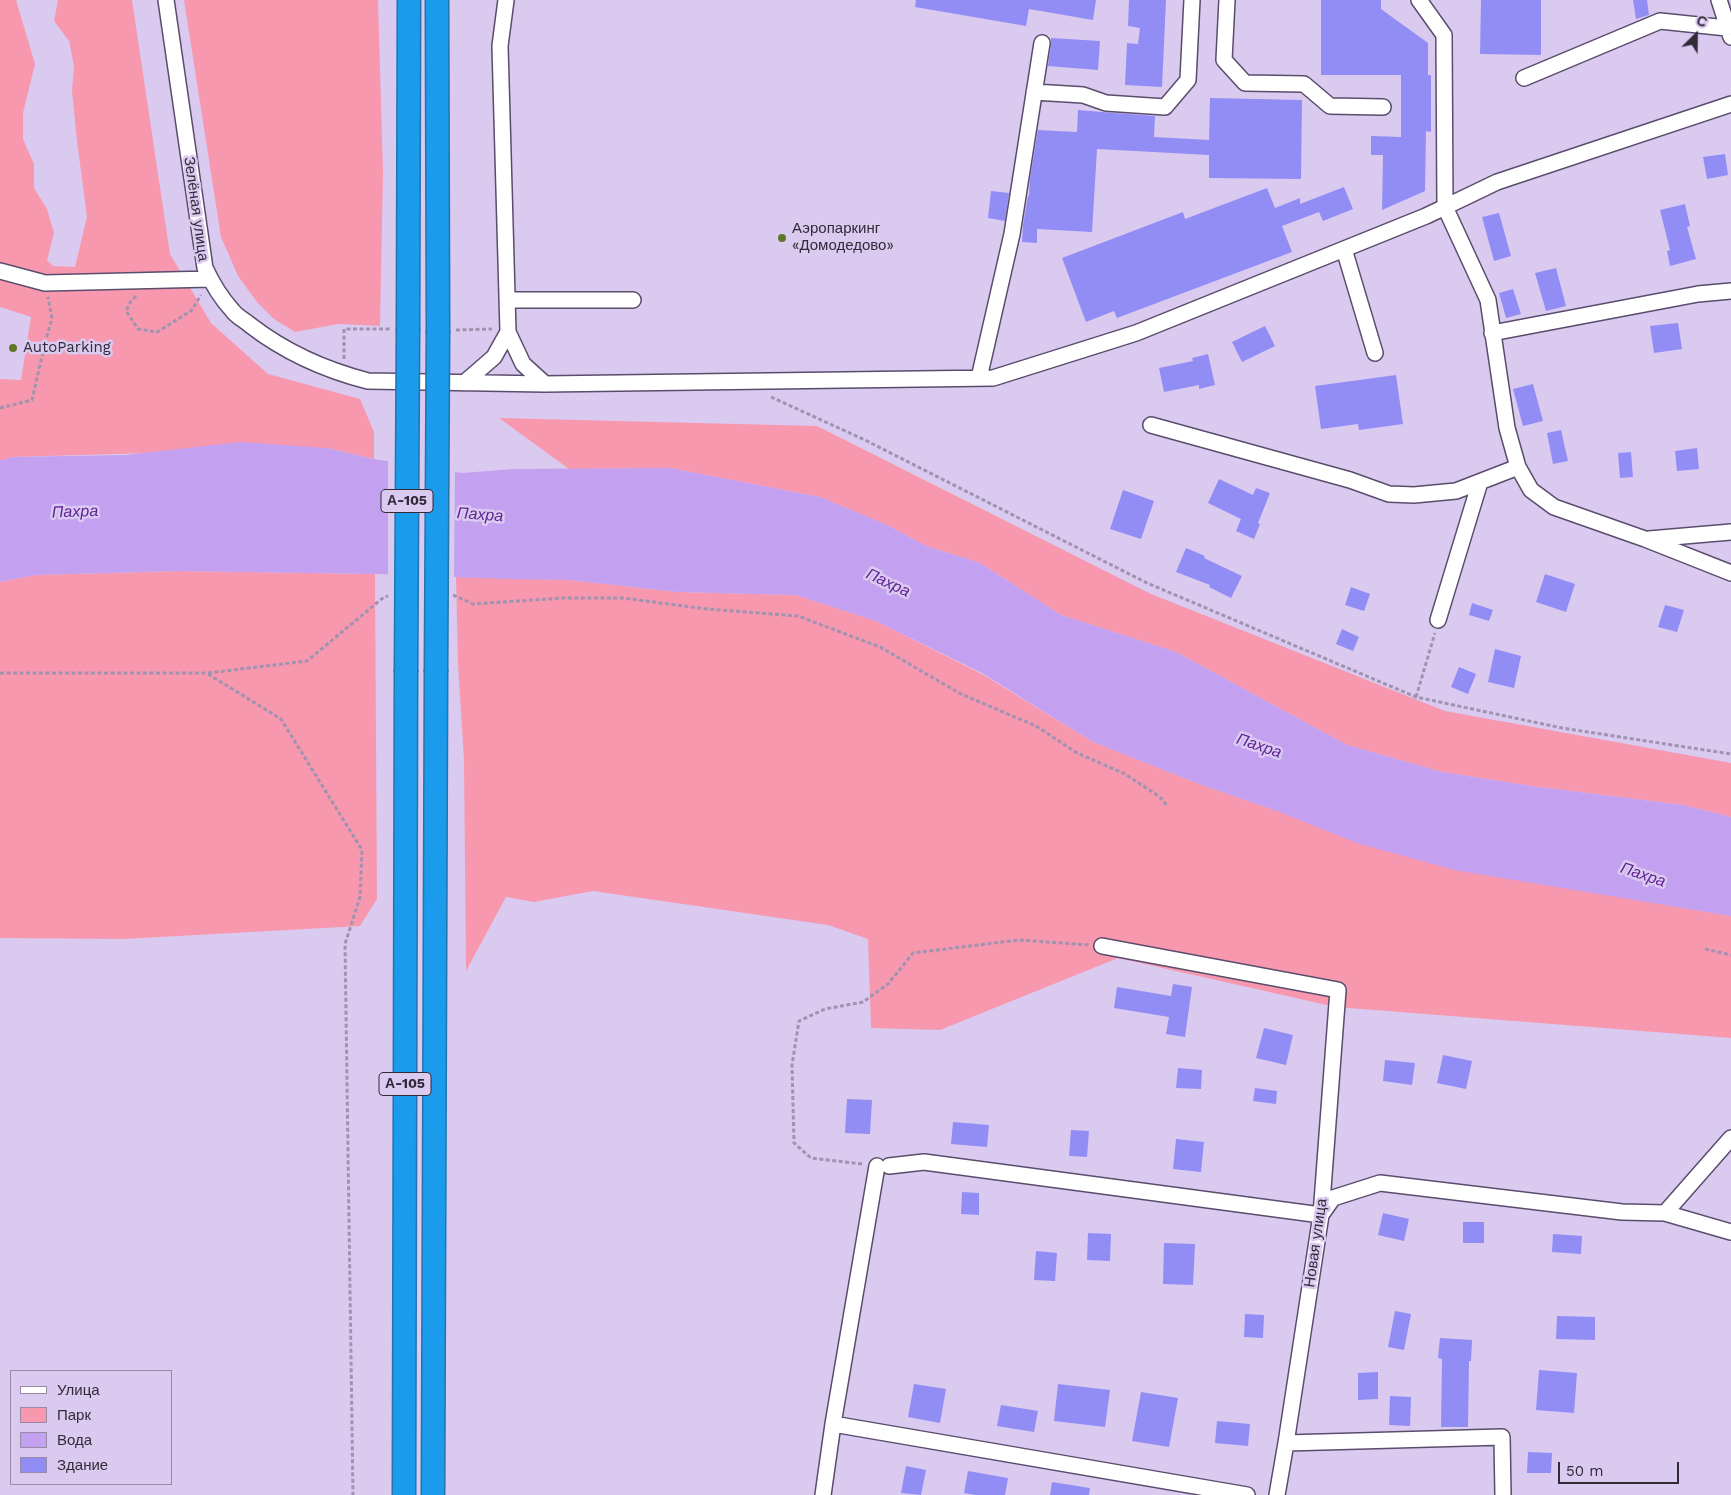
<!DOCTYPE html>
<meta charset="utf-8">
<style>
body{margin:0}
#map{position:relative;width:1731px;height:1495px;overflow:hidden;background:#dacaf0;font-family:"Work Sans",sans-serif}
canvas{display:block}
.legend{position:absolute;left:10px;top:1370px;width:162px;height:115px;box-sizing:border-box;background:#dacaf0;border:1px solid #968aa7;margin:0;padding:6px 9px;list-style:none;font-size:15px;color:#312b39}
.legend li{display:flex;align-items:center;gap:10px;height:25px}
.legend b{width:25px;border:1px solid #968aa7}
.north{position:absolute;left:1671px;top:10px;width:50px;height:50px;-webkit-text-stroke:4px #dacaf0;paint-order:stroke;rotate:23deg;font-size:14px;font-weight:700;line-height:20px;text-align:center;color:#312b39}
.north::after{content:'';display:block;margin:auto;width:18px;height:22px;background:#312b39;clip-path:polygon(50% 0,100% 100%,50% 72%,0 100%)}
.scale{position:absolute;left:1558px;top:1462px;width:121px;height:22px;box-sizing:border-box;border:2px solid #312b39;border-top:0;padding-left:6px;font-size:15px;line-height:18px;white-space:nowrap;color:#312b39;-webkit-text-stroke:4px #dacaf0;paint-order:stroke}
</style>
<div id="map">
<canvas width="1731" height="1495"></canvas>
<ul class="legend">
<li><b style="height:6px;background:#fff"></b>Улица</li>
<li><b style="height:14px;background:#f798af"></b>Парк</li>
<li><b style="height:14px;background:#c4a0f1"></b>Вода</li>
<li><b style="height:14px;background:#928df4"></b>Здание</li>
</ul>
<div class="north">С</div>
<div class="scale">50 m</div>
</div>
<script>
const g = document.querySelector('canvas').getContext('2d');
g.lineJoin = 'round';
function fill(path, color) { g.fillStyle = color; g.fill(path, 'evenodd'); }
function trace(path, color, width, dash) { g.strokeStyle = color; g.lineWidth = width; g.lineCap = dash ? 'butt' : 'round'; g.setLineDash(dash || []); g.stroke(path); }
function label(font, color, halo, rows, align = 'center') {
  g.font = font + ' "Work Sans",sans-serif'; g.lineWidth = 5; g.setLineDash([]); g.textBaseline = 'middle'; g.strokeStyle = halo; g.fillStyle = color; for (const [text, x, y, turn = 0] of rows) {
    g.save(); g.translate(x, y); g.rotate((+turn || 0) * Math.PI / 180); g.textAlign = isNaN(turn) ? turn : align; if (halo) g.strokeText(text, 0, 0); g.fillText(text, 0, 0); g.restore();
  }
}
fill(new Path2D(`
 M0 0H16L35 64 23 113V139L34 164V188L47 209 54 233 47 260 53 266 75 267 87 217 77 141 72 91 74 66 69 41 54 21 58 0H132L170 254 211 323 268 374 360 399 374 432V459L327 448 12 457 0 461V379L21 380 31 317 0 307Z
 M184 0H378L383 172 380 326 338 324 295 332 274 319 257 302 238 276 221 237Z
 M499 418 817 426 1151 594 1445 711 1731 763V817L1683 805 1531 786 1442 772 1347 745 1176 652 1061 615 980 563 926 546 887 525 820 497 670 468 569 469Z
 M177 571 375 574 377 899 360 926 124 939 0 938V582L35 575Z
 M456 577 570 580 678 592 796 595 876 621 982 674 1093 742 1202 785 1277 811 1655 903 1731 916V1038L1336 1007 1118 958 940 1030 871 1028 868 939 828 925 593 891 534 902 506 897 466 971 464 761 458 664Z`), '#f798af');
fill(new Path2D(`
 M240 442 327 448 374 459 462 473 514 469 670 468 820 497 887 525 926 546 980 563 1061 615 1176 652 1347 745 1442 772 1531 786 1683 805 1731 817V916L1454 870 1357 843 1277 811 1202 785 1093 742 982 673 876 621 796 595 678 592 570 580 508 579 375 574 177 571 35 575 0 582V461L12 457 126 455Z`), '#c4a0f1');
fill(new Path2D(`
 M388 459 455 470 454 580 388 577Z`), '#dacaf0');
fill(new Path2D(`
 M916 0H1096L1093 20 1029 9 1026 26 915 7Z
 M1129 0H1166L1162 87 1125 85 1127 43 1138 44 1140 28 1128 26Z
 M1321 0H1381V9L1428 43V75H1431V132L1426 131 1425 191 1382 210 1383 155H1371V136L1401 137V75H1321Z
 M1481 0H1541V55L1480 54Z
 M1633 0H1647L1649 15 1636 19Z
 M1051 38 1100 41 1098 70 1048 66 1051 44Z
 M1210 98 1302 100 1301 179 1209 178V155L1097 149 1092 232 1037 229V243L1022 242 1023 225 1028 196H1029L1030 178 1038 130 1077 132 1078 110 1102 112 1155 116 1154 137 1209 140Z
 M1725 154 1728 175 1707 179 1703 157Z
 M1344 187 1353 209 1323 221 1319 212 1282 226 1292 252 1117 318 1114 311 1086 322 1062 258 1183 212 1185 219 1267 188 1275 208 1300 198V204Z
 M991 191 1009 193 1005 221 988 218Z
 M1685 204 1690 226 1687 227 1696 259 1670 266 1667 251 1670 250 1660 210Z
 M1499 213 1511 256 1494 261 1482 217Z
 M1556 268 1566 306 1546 311 1535 273Z
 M1513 289 1521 314 1506 318 1499 293Z
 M1678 323 1682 349 1654 353 1650 326Z
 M1265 326 1275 346 1242 362 1232 342Z
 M1208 354 1215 385 1199 389V385L1164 392 1159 368 1193 361 1192 358Z
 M1396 375 1403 424 1359 430 1358 424 1321 429 1315 386Z
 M1533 384 1543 421 1523 426 1513 389Z
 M1561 430 1568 461 1553 464 1547 433Z
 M1697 448 1699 469 1677 471 1675 451Z
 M1631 452 1633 477 1620 478 1618 453Z
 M1219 479 1253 495 1256 488 1270 493 1258 523 1260 524 1254 539 1236 531 1241 519 1208 503Z
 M1123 490 1154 501 1141 539 1110 529Z
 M1186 548 1205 556 1204 558 1242 576 1231 598 1209 587 1210 585 1176 572Z
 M1545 574 1575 584 1566 612 1536 602Z
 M1351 587 1370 594 1364 611 1345 605Z
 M1472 603 1493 610 1489 621 1469 615Z
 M1665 605 1684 610 1677 632 1658 627Z
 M1342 629 1359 637 1353 651 1336 644Z
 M1495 649 1521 656 1514 688 1488 682Z
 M1459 667 1476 674 1468 694 1451 687Z
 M1173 984 1192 987 1185 1037 1166 1034 1169 1017 1114 1008 1117 987 1171 996Z
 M1264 1028 1293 1035 1286 1065 1256 1058Z
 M1443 1055 1472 1061 1466 1089 1437 1083Z
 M1385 1060 1415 1063 1412 1085 1383 1081Z
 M1178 1068 1202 1070 1201 1089 1176 1088Z
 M1255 1088 1277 1091 1276 1104 1253 1101Z
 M847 1099 872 1100 870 1134 845 1133Z
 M953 1122 989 1125 987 1147 951 1144Z
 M1071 1130 1089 1131 1087 1157 1069 1156Z
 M1176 1139 1204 1142 1201 1172 1173 1169Z
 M962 1192 979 1193V1215L961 1214Z
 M1383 1213 1409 1219 1404 1241 1378 1235Z
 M1463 1222H1484V1243H1463Z
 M1088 1233 1111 1234 1110 1261 1087 1260Z
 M1553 1234 1582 1236 1581 1254 1552 1252Z
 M1164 1243 1195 1244 1193 1285 1163 1284Z
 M1036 1251 1057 1253 1055 1281 1034 1280Z
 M1395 1311 1411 1314 1404 1350 1388 1347Z
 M1245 1314 1264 1315 1263 1338 1244 1337Z
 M1557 1316 1595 1317V1340L1556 1339Z
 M1440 1338 1472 1340 1471 1361H1469L1468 1427H1441L1442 1359 1438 1358Z
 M1539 1370 1577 1373 1574 1413 1536 1410Z
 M1378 1372V1399L1358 1400V1373Z
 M914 1384 946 1389 940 1423 908 1417Z
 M1058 1384 1110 1390 1105 1427 1054 1421Z
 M1141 1392 1178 1398 1169 1447 1132 1441Z
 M1390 1396 1411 1397 1410 1426 1389 1425Z
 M1001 1405 1038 1411 1034 1432 997 1426Z
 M1217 1421 1250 1424 1248 1446 1215 1443Z
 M1528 1452 1552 1453 1551 1473H1527Z
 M906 1466 926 1470 921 1495 901 1493Z
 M968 1471 1008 1478 1005 1495H975L964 1493Z
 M1052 1482 1090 1488 1089 1495H1050Z`), '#928df4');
const minor = new Path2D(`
 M166 0 205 268C212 283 221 298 232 310 236 316 244 320 250 325 285 352 325 370 368 381L545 384 993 378 1136 333 1426 216 1445 207 1488 300 1507 428 1518 467 1531 490 1554 507 1645 539 1731 573
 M506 0 500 46 508 332 523 364 545 384
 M1227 0 1224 60 1245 83 1304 84 1330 106 1383 107
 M1419 0 1444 35 1445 207 1497 182 1731 104
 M1719 0 1731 37
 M1524 78 1660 21 1727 28
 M1034 92 1083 95 1106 103 1165 107 1188 80 1192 0
 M1344 249 1375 353
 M0 271 45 283 210 279
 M507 300H633
 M1492 333 1698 294 1731 291
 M979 378 1012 234 1042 43
 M464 383 494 357 508 332
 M1151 425 1350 480 1389 494 1414 495 1456 491 1518 467
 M1649 539 1731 532
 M1438 620 1480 482
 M1102 946 1338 990 1321 1215 1286 1443 1277 1495
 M889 1166 924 1162 1321 1215 1333 1198 1380 1183 1622 1212 1665 1213 1731 1232
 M1665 1213 1731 1138
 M833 1424 1247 1495
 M1286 1443 1502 1437 1503 1495
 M823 1495 833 1424 877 1166`);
const highway = new Path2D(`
 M437 0 438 330
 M408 329 409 0
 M404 1495 406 672
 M433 1495 436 672`);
trace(minor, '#5a4c6c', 18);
trace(highway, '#2274ad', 25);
trace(new Path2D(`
 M136 296 131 301 126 311 138 329 157 332 191 311 201 295
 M456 330 492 329
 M344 359V329H390
 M771 397 865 440 1147 583 1416 697 1562 728 1731 754
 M0 408 32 400 44 347 52 318 48 297
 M453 595 473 604 563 598H623L707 609 798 616 880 647 961 694 1036 726 1077 753 1125 774 1157 795 1164 801 1166 805
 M0 673H208L307 661 384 597 388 596
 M208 674 281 719 362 850 360 897 345 944 353 1495
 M1416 697 1435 633
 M1705 949 1731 955
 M862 1164 811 1158 794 1143 792 1065 799 1021 825 1009 863 1002 888 984 913 953 1019 940 1089 945`), '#9f93b0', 3, [4, 2.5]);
trace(minor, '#fff', 15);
trace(highway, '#1a9beb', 22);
const highwayBridge = new Path2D(`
 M406 672 408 329
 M436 672 438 330`);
trace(highwayBridge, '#2274ad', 25, []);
trace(highwayBridge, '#1a9beb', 22);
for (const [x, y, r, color] of [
 [782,238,5,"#5f7627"],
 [13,348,5,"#5f7627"]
]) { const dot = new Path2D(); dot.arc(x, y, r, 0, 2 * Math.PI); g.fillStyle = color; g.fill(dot); trace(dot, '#dacaf0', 2); }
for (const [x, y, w] of [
 [407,501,52],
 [405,1084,52]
]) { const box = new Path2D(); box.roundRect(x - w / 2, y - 11.5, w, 23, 4); g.fillStyle = '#dacaf0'; g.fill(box); trace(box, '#312b39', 1); }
label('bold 14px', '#312b39', null, [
 ["А-105",407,501],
 ["А-105",405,1084]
]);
label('15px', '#312b39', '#dacaf0', [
 ["Зелёная улица",196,209,82],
 ["Новая улица",1316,1243,-82]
]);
label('15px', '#312b39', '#dacaf0', [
 ["Аэропаркинг",792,229],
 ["«Домодедово»",792,246],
 ["AutoParking",23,348]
], 'left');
label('italic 16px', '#612296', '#dacaf0', [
 ["Пахра",75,512,-2],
 ["Пахра",480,515,4],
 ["Пахра",888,583,25],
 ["Пахра",1259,746,19],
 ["Пахра",1643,875,19]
]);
</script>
